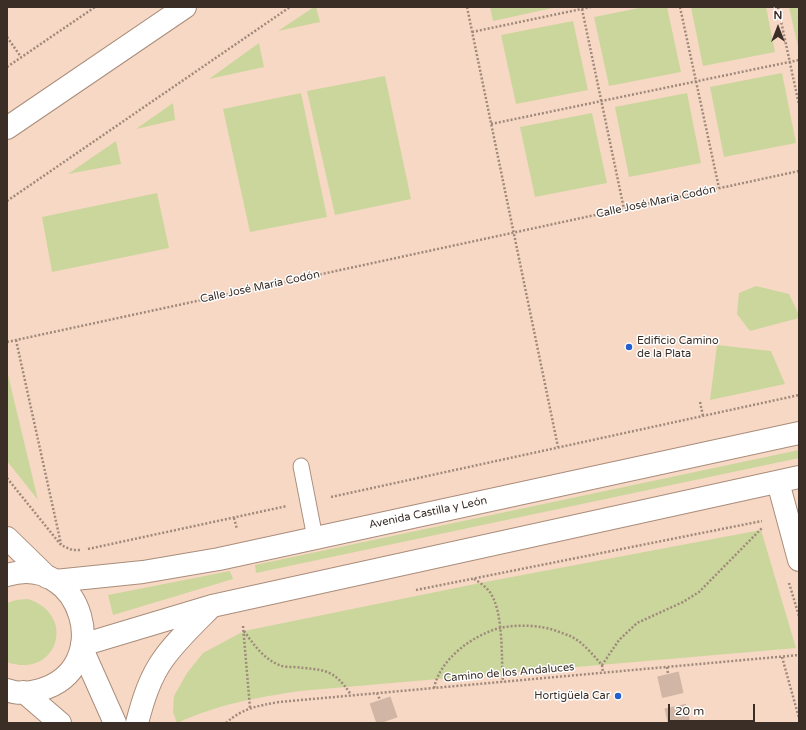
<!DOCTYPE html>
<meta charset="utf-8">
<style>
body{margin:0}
#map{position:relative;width:806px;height:730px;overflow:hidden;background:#f7d8c4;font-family:"Varela Round",sans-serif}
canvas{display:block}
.frame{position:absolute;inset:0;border:8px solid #3a2e27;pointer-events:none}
.north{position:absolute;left:758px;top:8px;width:40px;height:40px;-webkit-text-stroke:3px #fff;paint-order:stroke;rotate:0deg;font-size:11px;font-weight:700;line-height:16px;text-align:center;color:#3a2e27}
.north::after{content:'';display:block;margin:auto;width:14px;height:18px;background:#3a2e27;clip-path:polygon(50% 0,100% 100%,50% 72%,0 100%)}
.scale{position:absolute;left:668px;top:704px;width:87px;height:18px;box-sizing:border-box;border:2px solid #3a2e27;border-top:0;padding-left:5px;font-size:12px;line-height:14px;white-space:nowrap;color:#3a2e27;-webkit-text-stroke:3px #fff;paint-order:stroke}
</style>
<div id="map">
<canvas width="806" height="730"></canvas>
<div class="frame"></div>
<div class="north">N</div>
<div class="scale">20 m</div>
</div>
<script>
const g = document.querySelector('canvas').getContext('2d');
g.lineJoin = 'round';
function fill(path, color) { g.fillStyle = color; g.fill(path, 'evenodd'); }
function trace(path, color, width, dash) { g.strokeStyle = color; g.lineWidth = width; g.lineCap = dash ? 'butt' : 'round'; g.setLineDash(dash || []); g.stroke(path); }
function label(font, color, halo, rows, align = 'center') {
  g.font = font + ' "Varela Round",sans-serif'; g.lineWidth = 3; g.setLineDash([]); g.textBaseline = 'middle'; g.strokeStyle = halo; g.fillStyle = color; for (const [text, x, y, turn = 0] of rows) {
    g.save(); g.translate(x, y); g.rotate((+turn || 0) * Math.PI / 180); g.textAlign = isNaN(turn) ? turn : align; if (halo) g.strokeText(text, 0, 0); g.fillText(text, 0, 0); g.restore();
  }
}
fill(new Path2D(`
 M314 7H316L320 22 278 31Z
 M490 7H557L493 21Z
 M644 7H667L681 72 609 86 594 17Z
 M691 7H766L775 52 703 66Z
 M789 7H799V46L798 47Z
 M573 21 588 90 516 104 501 35Z
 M259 43 264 67 209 79Z
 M782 73 796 143 724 157 710 87Z
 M385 76 411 199 335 215 307 91Z
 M301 93 327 217 250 232 223 109Z
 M687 93 701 163 629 177 615 107Z
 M173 103 175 120 136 129Z
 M592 113 607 183 535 197 520 127Z
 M116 141 121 164 68 174Z
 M157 193 169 248 52 272 42 217Z
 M756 286 789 294 799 315V318L750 331 737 314 739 293Z
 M717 345 771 351 785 384 710 400Z
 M7 375H8L38 500 7 461Z
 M799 450V458L256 573 255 565Z
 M761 530 796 648 300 691C254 698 220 704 177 723L173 712 174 696 187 673 203 653 244 631 480 583Z
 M230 571 233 579 113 615 108 595Z
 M28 599C78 615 57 680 7 662V603L16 600Z`), '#cbd69c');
trace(new Path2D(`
 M668 674 679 723
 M380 700 388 723`), '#d1b6a5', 22, [22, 11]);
const service = new Path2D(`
 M301 466 315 538`);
const minor = new Path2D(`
 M7 128 185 7
 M778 482 799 560
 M55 581 143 572 219 559 799 433
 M82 645 212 606 799 477
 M137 723C143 700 150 677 164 658 177 640 194 624 210 608`);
const secondary = new Path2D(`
 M7 538 47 577
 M7 575C82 552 116 669 40 690 30 693 17 694 7 690
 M82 649 115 723
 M24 692 60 723`);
trace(service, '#a98d7b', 17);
trace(minor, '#a98d7b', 24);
trace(secondary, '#a98d7b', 24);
trace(new Path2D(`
 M467 7 558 447
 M680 7 719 188
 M778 7 799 105
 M582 9 624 209
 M472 32 591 7
 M7 37 21 57
 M7 67 95 7
 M491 124 799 60
 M7 201 290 7
 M16 340 61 544
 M7 342 799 171
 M700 402 703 416
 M7 478 61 545 72 550H81
 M331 497 799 395
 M234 518 237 529
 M88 549 287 506
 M474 579C479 582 485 586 489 591 504 610 501 657 503 682
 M789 583 799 616
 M416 590 762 521
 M243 626 250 708
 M244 631C254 645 263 658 279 665 283 667 289 667 294 667 323 670 334 668 351 695
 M782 657 799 718
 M602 665 603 673
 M667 667 668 674
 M434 688C440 660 469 638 496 629 510 625 527 625 541 627 550 628 562 633 570 636 583 642 593 655 602 665L619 640 637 623 683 602 699 592 763 527
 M377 693 380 700
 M7 723H8
 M226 723C243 708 257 706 279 702L799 655`), '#9f897b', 2.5, [2, 2]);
trace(service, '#fff', 15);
trace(minor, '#fff', 22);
trace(secondary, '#fff', 22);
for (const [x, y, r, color] of [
 [629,347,4,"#2160cd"],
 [618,696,4,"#2160cd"]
]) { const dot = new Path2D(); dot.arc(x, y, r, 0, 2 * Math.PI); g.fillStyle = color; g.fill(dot); trace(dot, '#fff', 1.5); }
label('11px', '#3a2e27', '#fff', [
 ["Calle José María Codón",656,202,-12],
 ["Calle José María Codón",260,287,-12],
 ["Avenida Castilla y León",428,513,-12],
 ["Camino de los Andaluces",509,673,-5]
]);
label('11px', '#3a2e27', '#fff', [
 ["Edificio Camino",637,341],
 ["de la Plata",637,354],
 ["Hortigüela Car",610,696,"right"]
], 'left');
</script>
